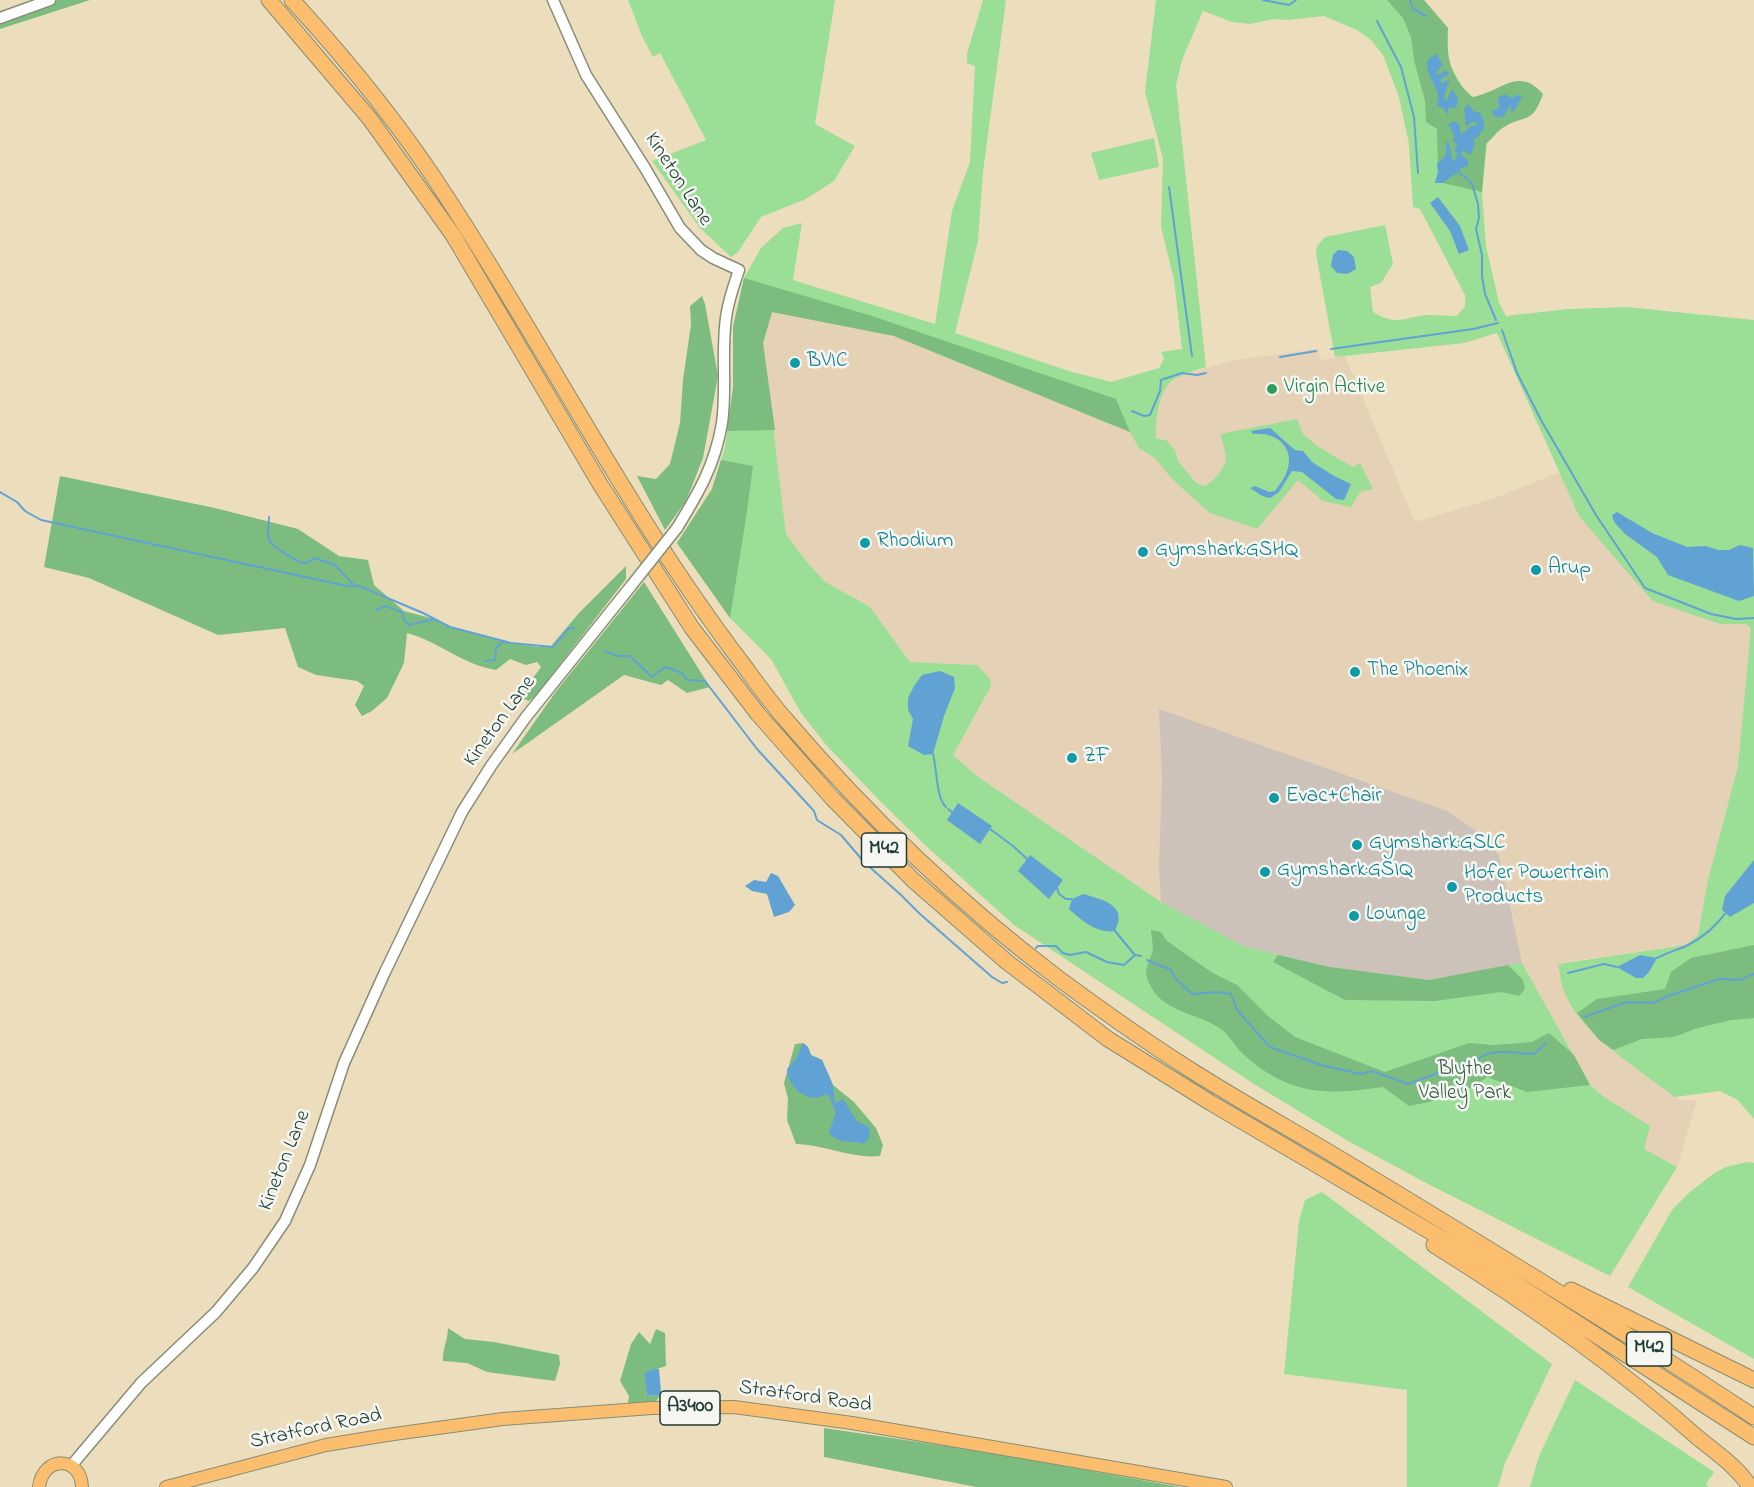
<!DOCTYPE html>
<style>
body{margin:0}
canvas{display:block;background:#ecdebc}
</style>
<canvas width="1754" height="1487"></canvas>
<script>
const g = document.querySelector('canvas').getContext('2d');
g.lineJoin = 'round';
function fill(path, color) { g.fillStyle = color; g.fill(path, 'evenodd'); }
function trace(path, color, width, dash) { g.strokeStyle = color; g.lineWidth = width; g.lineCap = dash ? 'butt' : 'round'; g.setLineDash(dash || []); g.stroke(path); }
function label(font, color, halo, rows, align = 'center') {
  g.font = font + ' "Indie Flower",sans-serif'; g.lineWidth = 5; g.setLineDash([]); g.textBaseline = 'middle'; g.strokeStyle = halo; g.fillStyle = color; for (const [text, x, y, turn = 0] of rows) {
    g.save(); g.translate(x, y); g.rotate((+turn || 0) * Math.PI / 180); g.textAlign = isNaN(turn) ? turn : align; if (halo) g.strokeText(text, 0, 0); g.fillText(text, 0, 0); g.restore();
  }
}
fill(new Path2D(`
 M772 312 894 336 1130 432 1162 390 1180 376 1234 360 1319 349 1320 360 1345 356 1415 522 1492 499 1560 472 1579 515 1719 624H1746L1751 628 1738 766 1708 880 1698 935 1686 945 1559 963 1599 1040 1680 1100H1697L1677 1167 1644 1149 1603 1097 1590 1085 1522 963 1429 980 1330 967 1243 946 1161 902 977 776 953 755 991 686 977 665 910 662 870 607 824 581 806 561 786 534 763 343Z`), '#e5d1b6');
fill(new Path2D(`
 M1159 709 1447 811 1485 837 1499 856 1522 963 1429 980 1330 967 1243 946 1161 902 1159 866 1162 779Z`), '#ccc2b9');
fill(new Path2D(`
 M628 0H835L815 124 855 146 834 181 806 199 761 217 738 252 731 257 700 228 652 161 706 140 660 53 653 57 642 36Z
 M983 0H1006L983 172 978 241 955 333 1069 371 1111 382 1159 368 1164 358 1161 352 1182 349 1174 280 1161 227 1163 159 1145 92 1156 0H1424L1448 28 1447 59 1462 87 1479 103 1487 144 1482 192 1486 246 1499 303 1506 316 1569 309 1627 307 1754 320V1119L1738 1100 1720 1091 1675 1097C1640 1070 1579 1033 1564 991 1561 983 1560 972 1558 964L1686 945 1698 935 1708 880 1738 766 1751 628 1746 624H1720L1653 601 1621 565 1579 516 1497 333 1464 343 1335 357 1316 254 1317 246 1325 237 1385 225 1393 264 1381 283 1370 287 1373 312C1398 327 1402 317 1428 315 1437 315 1447 316 1457 316L1465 306V295L1420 209 1413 207 1409 144 1399 97 1383 55 1371 40 1357 30 1324 16 1288 20 1274 19 1250 24 1232 22 1203 11 1182 60 1176 85 1206 367C1180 376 1165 377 1159 406 1156 418 1155 427 1156 439L1166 440 1175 450 1178 461 1196 483 1205 486C1213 482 1225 469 1226 459 1226 452 1222 441 1220 434L1297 419 1303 434 1317 446 1353 467 1360 463 1373 489 1360 492 1351 507 1323 501 1298 480 1257 529 1210 513 1171 478 1155 458 1139 448 1130 432 894 336 772 312 763 343 786 534 806 561 824 581 870 607 910 662 977 665 990 679 991 686 953 755 977 776 1161 902 1243 946 1330 967 1429 980 1522 963 1590 1085 1604 1097 1650 1126 1644 1149 1677 1167 1610 1276 1430 1185 1348 1141 1254 1084 1014 925 926 846 879 800 827 746 801 713 771 659 730 618 677 543 712 489 725 447 733 388V327L744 278 761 248 783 228 802 223 793 280 935 324 952 211 970 162 975 66 967 63V54Z
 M1154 138 1159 167 1099 180 1091 153Z
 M1747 1162 1754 1163V1359L1628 1287 1672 1210 1690 1192 1713 1174 1726 1167Z
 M1322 1192 1552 1364 1505 1463 1498 1487H1407V1390L1284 1374 1299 1221 1305 1200Z
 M1575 1380 1714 1472 1706 1484 1709 1487H1530L1539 1456Z`), '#9bde96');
fill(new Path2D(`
 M56 0H90L0 29V22Z
 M1387 0H1424L1448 28C1446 58 1450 76 1472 97 1500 93 1518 65 1543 94 1532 125 1526 114 1504 127 1497 131 1492 139 1486 144L1482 192 1443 183H1435L1438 172 1437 129 1426 122 1425 101 1414 60 1411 37 1403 18Z
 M744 278 872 316 1116 399 1130 432 894 336 772 312 763 343 775 430 727 431 733 388V327Z
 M702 296 705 304 718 376 703 458 686 501 665 530 637 476 656 479 670 464 680 423 683 380 691 324 690 306Z
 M721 460 753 466 746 518 730 618 677 543 712 489Z
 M60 476 215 508 298 529 339 556 368 560 374 585 404 611 438 620 450 627 511 643 538 647 551 646 579 613 626 566V579L537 694 529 701 522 698 530 682 541 667 537 662 526 665 510 659 496 670C463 665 438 641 407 633L404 663 387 698 372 711 362 716 355 705 364 686 357 681 316 675 298 667 285 628 218 635 89 578 44 567Z
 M644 582 710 687 687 693 668 680 661 685 624 675 512 754 557 690Z
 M1151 930 1161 932 1167 941 1211 972 1237 985 1268 1016 1295 1037 1385 1072 1469 1043 1493 1045 1532 1042 1549 1033 1574 1055 1590 1085 1527 1092 1487 1077C1466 1094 1436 1101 1409 1106L1383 1087C1326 1096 1287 1095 1242 1053 1235 1046 1229 1035 1221 1029 1198 1013 1161 1012 1149 983 1142 967 1151 963 1153 948 1153 943 1151 936 1151 930Z
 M1754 945V1018L1731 1020 1698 1028 1674 1037 1642 1039 1613 1050 1599 1040 1577 1013 1597 999 1665 989 1671 972 1691 958Z
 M1278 955 1330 967 1429 980 1508 965 1523 980 1525 989 1519 996 1501 992 1435 1001 1345 1000 1273 962Z
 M803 1043 808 1047 811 1055 822 1060 833 1085 854 1102 876 1128 883 1145 880 1156C852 1159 825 1145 796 1144L787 1120 788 1099 784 1083 795 1044Z
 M448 1328 465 1339 494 1342 559 1355 560 1364 555 1381 487 1372 467 1363 443 1361C442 1351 448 1339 448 1328Z
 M656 1329 665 1333 666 1366 644 1373 647 1396 660 1395 655 1403H628L629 1396 620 1381 631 1344 639 1332 650 1344Z
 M824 1428 980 1451 1180 1487H976L824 1457Z`), '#7cbd7f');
fill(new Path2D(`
 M1436 54 1443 65 1436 72 1438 75 1446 70 1449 74 1440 80 1442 83 1450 79 1444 95 1446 102 1452 89 1458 98 1457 106 1453 108H1448V115L1443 108 1437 106C1437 102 1439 99 1438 96 1437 83 1415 63 1436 54Z
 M1503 95H1507L1511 98 1517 95 1522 96 1515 110 1511 113V104L1504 116 1499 118 1494 116 1492 111 1499 108 1498 98Z
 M1469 104 1473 111 1480 113 1484 121V128L1477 138 1473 139 1475 145 1470 155 1463 151 1460 153 1468 161V166L1463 168 1460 167V174L1456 173 1443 183H1435L1438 172 1437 164 1446 155V141L1450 146 1452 160 1456 159 1457 154 1454 149 1458 145 1453 141 1454 135 1448 124 1454 121 1459 125 1461 134 1467 130 1469 127 1478 124 1474 121 1466 126 1464 109Z
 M1438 197 1460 226 1469 250 1459 254 1450 231 1430 203Z
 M1338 250 1347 251 1354 257 1356 269 1347 274 1337 273 1331 266 1333 255Z
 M1270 428 1295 450 1303 451 1312 462 1334 476 1351 484 1344 500 1336 499 1302 472 1292 471 1279 492 1270 498 1262 496 1250 488 1255 486 1269 492 1275 491C1279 485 1285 478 1287 471 1296 447 1275 431 1253 434L1251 431Z
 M1617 512 1652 533 1687 547 1706 546 1718 550H1729L1740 545 1753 548 1754 596 1739 601 1668 575 1657 557 1625 534 1614 522 1612 515Z
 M940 671 954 677 955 688 944 716 933 754 924 755 908 746 913 719 908 710V698L914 686 922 675Z
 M958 803 992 826 980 844 947 820Z
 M1030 855 1063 880 1049 899 1018 871Z
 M1754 860V903L1730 917 1722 910 1725 896Z
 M771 873 778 876 795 905 789 912 774 917 767 894 752 891 745 886 754 880 766 882Z
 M1083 894C1104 900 1128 905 1115 931 1097 934 1081 920 1069 909L1072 899Z
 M1640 955 1657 958 1649 972 1643 978H1636L1617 967Z
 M803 1043 808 1047 811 1055 822 1060 833 1085 835 1103 843 1099 857 1121 869 1127 870 1136 864 1144C851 1140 837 1145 829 1132L836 1113 828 1094C823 1096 818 1098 813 1098 800 1096 787 1083 787 1069L796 1059Z
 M654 1369H659L661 1392 660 1395 647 1396 644 1373Z`), '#61a2d4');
trace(new Path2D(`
 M1263 0 1289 5 1296 0
 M1410 0 1413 9 1426 16
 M1377 21 1401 67 1414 117 1418 173
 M1460 174 1468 179 1472 184 1478 204 1479 218 1476 229 1482 255V276L1485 294 1496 320
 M1169 187 1192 356
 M1502 330 1517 373 1541 420 1596 515 1645 588 1711 614 1736 619 1754 618
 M1331 349 1473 329 1498 323
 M1280 357 1316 351
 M1132 411 1144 416 1150 415 1160 391 1161 380 1182 373 1197 375 1206 373
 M0 492 17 502 25 511 41 520 347 586H359L423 613 450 627 511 643 553 647 569 628H574
 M269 517C269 525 266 534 270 541 273 547 300 564 305 563 307 563 313 559 314 558L335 565 353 584
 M376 610 386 606C391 609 396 609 402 612L405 621 409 625 435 619
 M605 651 617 656H630L652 677 665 667 682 673 687 680 705 681 757 749 814 811 817 820 841 835 864 862 901 895 920 914 992 977 1002 983 1007 982
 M486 661 495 660 496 648 504 641
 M933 754C937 768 936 798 946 807
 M948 809 952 812
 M990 829 1013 846 1027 859
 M1057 888 1059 894 1066 899H1072
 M1115 931 1134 954
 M1036 948 1038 946H1056L1063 953 1070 955 1086 952 1107 962 1124 965 1135 955 1141 956
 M1657 958C1668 952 1678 950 1688 945 1704 937 1714 927 1725 914
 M1147 960 1171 970 1175 978 1192 994 1217 992 1231 994 1237 1010 1270 1047 1321 1065 1361 1074 1372 1071 1408 1084 1438 1073 1447 1066 1457 1068 1468 1059H1478C1491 1047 1518 1054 1534 1054L1546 1043
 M1568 973 1604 964 1617 967
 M1584 1017 1627 1002 1653 1003 1668 996 1719 979 1740 980 1754 974`), '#61a2d4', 2);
const tertiary = new Path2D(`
 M553 0 586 75 645 168 680 228 701 250 713 258 739 270C734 285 728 301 726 318 721 353 727 388 722 423 715 465 699 492 677 528
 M0 18 50 0
 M71 1466 141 1383 216 1312 253 1268 285 1221 310 1165 344 1063 384 974 462 812 491 766 526 717 631 586`);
const primary = new Path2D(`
 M39 1487C43 1455 81 1456 82 1487
 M166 1487 326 1445 387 1435 503 1419 652 1408 734 1407 852 1423 1226 1487`);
const motorway = new Path2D(`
 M269 0 370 119 453 235 600 484 692 628 758 714 832 798 913 880 1007 962 1108 1039 1211 1103 1487 1265 1754 1437
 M292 0C348 61 401 126 446 196 547 350 630 516 742 663 756 682 770 702 786 720 867 815 959 903 1058 978 1100 1009 1142 1039 1186 1067 1239 1101 1294 1131 1347 1163 1484 1246 1621 1329 1754 1417
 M1434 1245C1526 1302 1616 1365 1697 1437 1715 1452 1738 1467 1750 1487
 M1571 1290 1754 1380`);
trace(tertiary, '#868e78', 13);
trace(primary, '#868e78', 14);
trace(motorway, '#868e78', 17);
trace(tertiary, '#fff', 10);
trace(primary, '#fbbd6e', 12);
trace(motorway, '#fbbd6e', 15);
const tertiaryBridge = new Path2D(`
 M631 586 677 528`);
trace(tertiaryBridge, '#868e78', 13, []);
trace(tertiaryBridge, '#fff', 10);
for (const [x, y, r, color] of [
 [795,363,6,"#0f9aa8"],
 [1272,389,6,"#2e9e5b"],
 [865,543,6,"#0f9aa8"],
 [1143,552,6,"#0f9aa8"],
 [1536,570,6,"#0f9aa8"],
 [1355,672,6,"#0f9aa8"],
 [1072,758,6,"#0f9aa8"],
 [1274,798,6,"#0f9aa8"],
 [1357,845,6,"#0f9aa8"],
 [1265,872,6,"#0f9aa8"],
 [1452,887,6,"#0f9aa8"],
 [1354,916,6,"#0f9aa8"]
]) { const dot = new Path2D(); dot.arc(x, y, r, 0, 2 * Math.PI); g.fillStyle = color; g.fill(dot); trace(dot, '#f6f6f2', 2); }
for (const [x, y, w] of [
 [884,850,45],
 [1649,1349,45],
 [690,1408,60]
]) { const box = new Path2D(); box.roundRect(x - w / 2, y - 17, w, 34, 4.5); g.fillStyle = '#f6f6f2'; g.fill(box); trace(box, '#1f3d34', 1.5); }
label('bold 20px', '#1f3d34', null, [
 ["M42",884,850],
 ["M42",1649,1349],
 ["A3400",690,1408]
]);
label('21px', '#1f3d34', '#f6f6f2', [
 ["Kineton Lane",677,180,57],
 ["Kineton Lane",501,722,-54],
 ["Kineton Lane",286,1161,-68],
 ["Stratford Road",805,1398,8],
 ["Stratford Road",316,1430,-12]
]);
label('21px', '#0d838f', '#f6f6f2', [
 ["BVIC",807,363],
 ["Rhodium",877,543],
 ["Gymshark:GSHQ",1155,552],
 ["Arup",1548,570],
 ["The Phoenix",1367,672],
 ["ZF",1084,758],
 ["Evac+Chair",1286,798],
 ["Gymshark:GSLC",1369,845],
 ["Gymshark:GSIQ",1277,872],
 ["Hofer Powertrain",1464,875],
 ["Products",1464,899],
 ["Lounge",1366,916]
], 'left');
label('21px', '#27864d', '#f6f6f2', [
 ["Virgin Active",1284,389]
], 'left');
label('21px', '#385d48', '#f6f6f2', [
 ["Blythe",1465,1071],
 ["Valley Park",1465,1095]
]);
</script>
